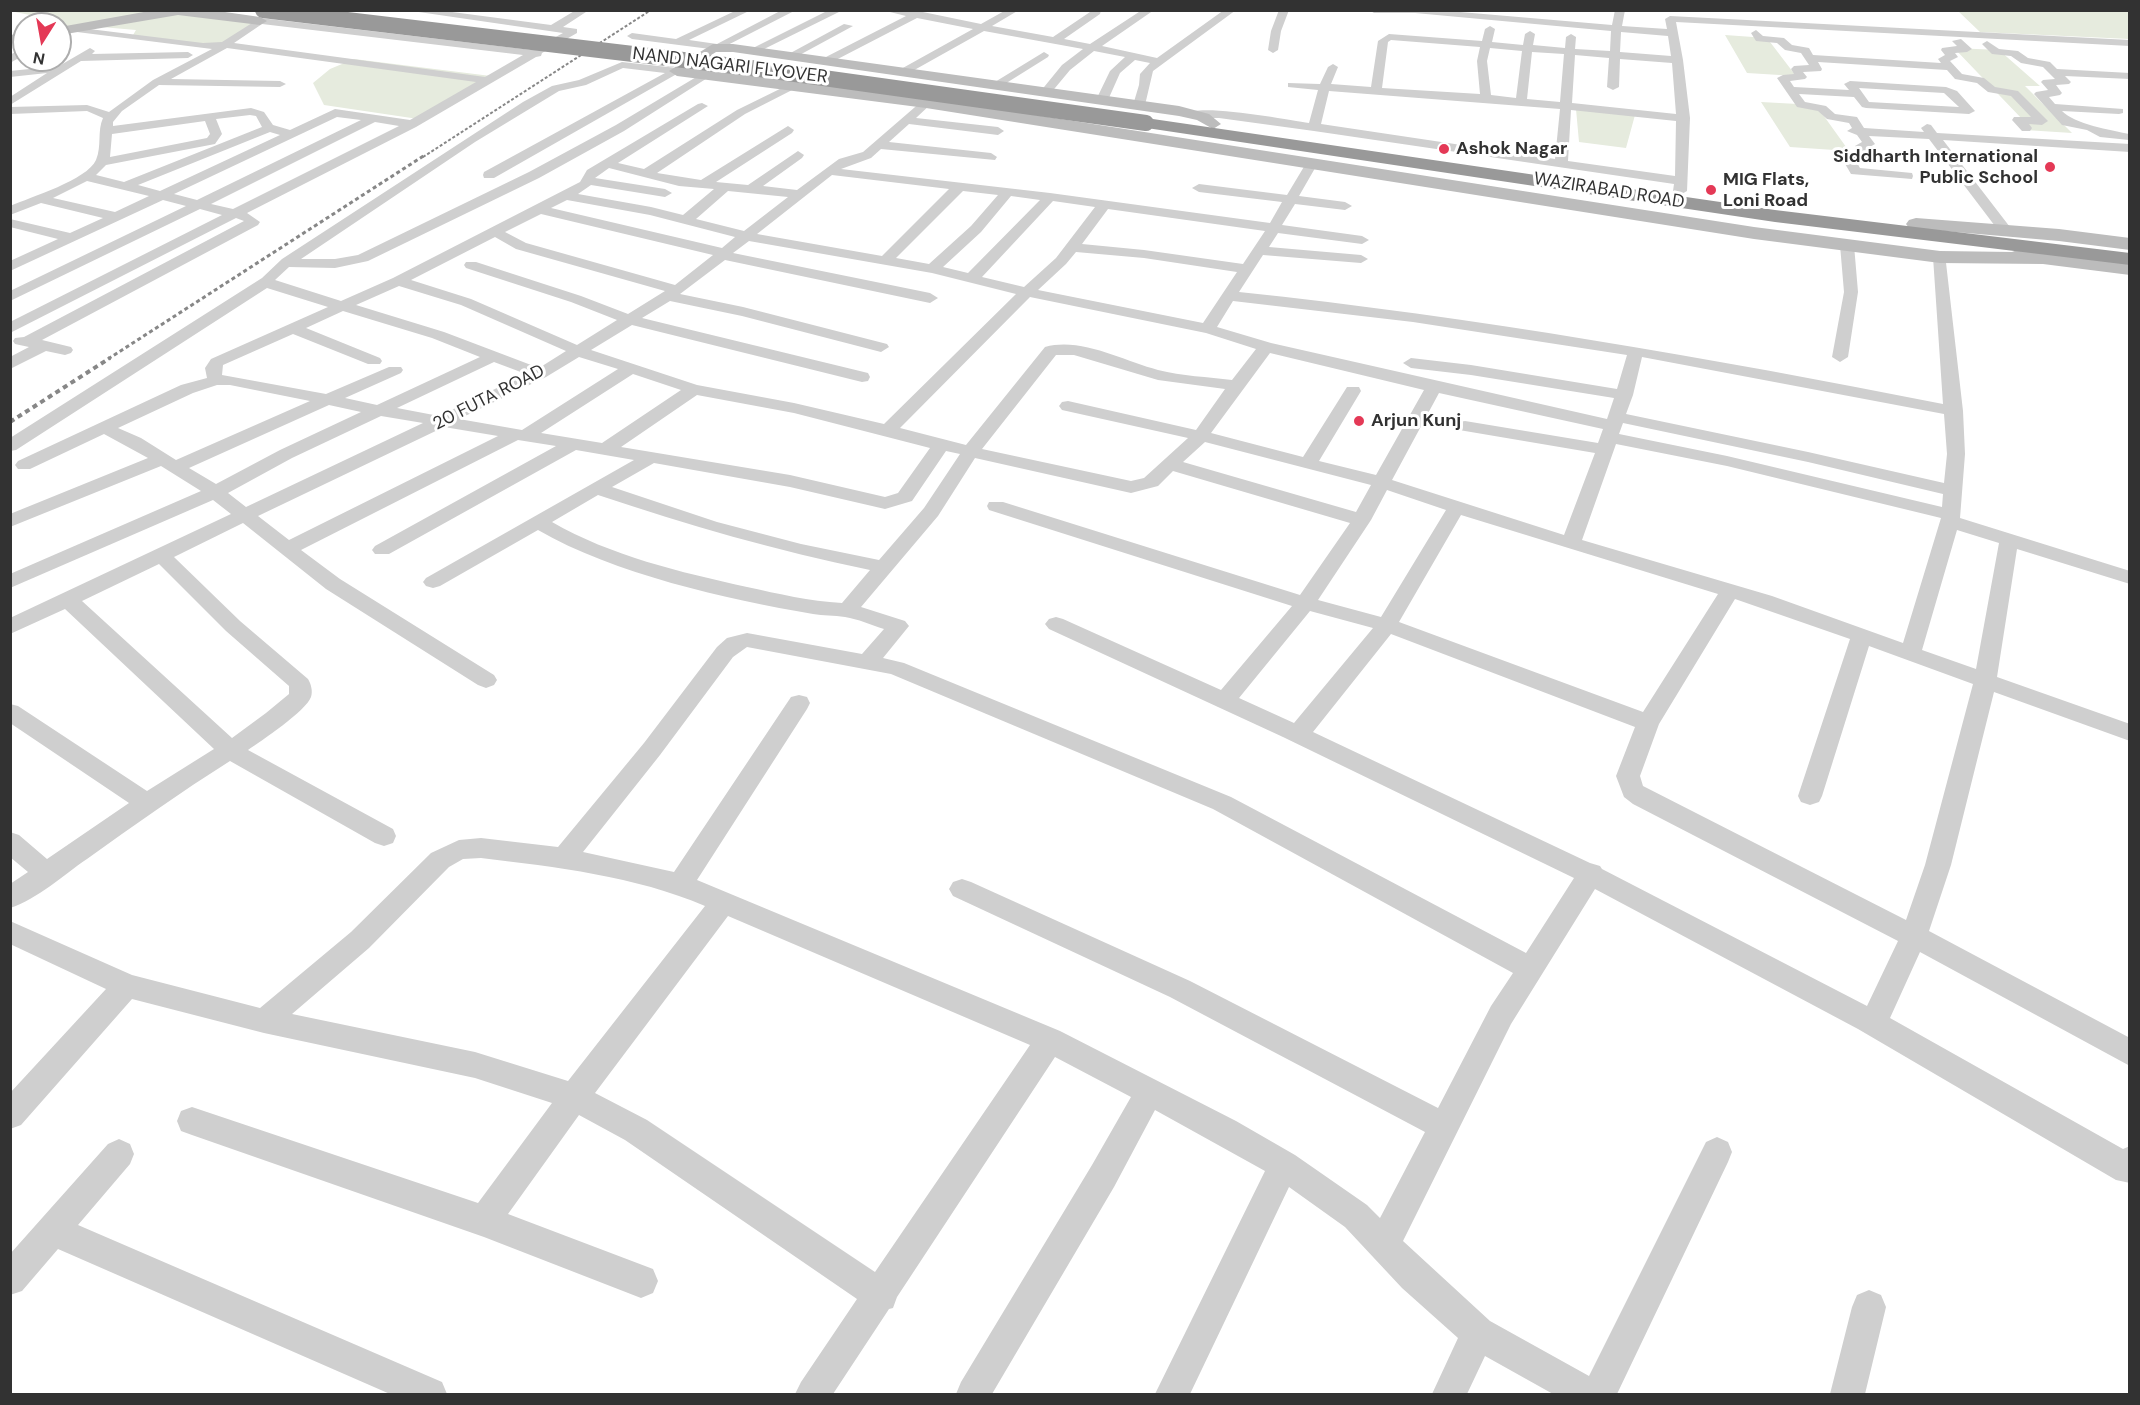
<!DOCTYPE html>
<style>
body{margin:0}
#map{position:relative;width:2140px;height:1405px;overflow:hidden;background:#fff;font-family:"DM Sans",sans-serif}
canvas{display:block}
.frame{position:absolute;inset:0;border:12px solid #323232;pointer-events:none}
.north{position:absolute;left:12px;top:12px;width:60px;height:60px;box-sizing:border-box;background:#fff;border:2px solid #adadad;border-radius:50%;rotate:191deg;font-size:16px;font-weight:700;line-height:24px;text-align:center;color:#323232}
.north::after{content:'';display:block;margin:auto;width:21px;height:27px;background:#e43956;clip-path:polygon(50% 0,100% 100%,50% 72%,0 100%)}
</style>
<div id="map">
<canvas width="2140" height="1405"></canvas>
<div class="frame"></div>
<div class="north">N</div>
</div>
<script>
const g = document.querySelector('canvas').getContext('2d');
g.lineJoin = 'round';
function fill(path, color) { g.fillStyle = color; g.fill(path, 'evenodd'); }
function trace(path, color, width, dash) { g.strokeStyle = color; g.lineWidth = width; g.lineCap = dash ? 'butt' : 'round'; g.setLineDash(dash || []); g.stroke(path); }
function label(font, color, halo, rows, align = 'center') {
  g.font = font + ' "DM Sans",sans-serif'; g.lineWidth = 6; g.setLineDash([]); g.textBaseline = 'middle'; g.strokeStyle = halo; g.fillStyle = color; for (const [text, x, y, turn = 0] of rows) {
    g.save(); g.translate(x, y); g.rotate((+turn || 0) * Math.PI / 180); g.textAlign = isNaN(turn) ? turn : align; if (halo) g.strokeText(text, 0, 0); g.fillText(text, 0, 0); g.restore();
  }
}
fill(new Path2D(`
 M147 10 256 22 223 44 211 46 133 35 136 30 78 25 60 28V24H39L55 20 10 11Z
 M1958 11H2129V39L1980 32Z
 M1725 35 1767 38 1796 76 1747 73Z
 M1954 48 1999 50 2040 86H2025L2072 133 2025 130 2023 120Z
 M354 59 499 77 425 120 324 105 313 83 330 69Z
 M1761 102 1816 105 1849 151 1790 147Z
 M1576 109 1635 115 1626 148 1579 142Z`), '#e6ebde');
fill(new Path2D(`
 M405 10H437L551 25 576 10H589L563 27 577 29V33L542 53 541 56 536 57 416 127 247 213 260 222 258 225 42 340 71 347 73 350 71 353 65 355 46 351 10 369V357L29 347 15 344 13 341 15 338 24 337 244 221 236 218 10 333V322L222 215 200 209 10 301V291L186 206 163 200 10 271V261L58 239 10 227V219L70 233 103 218 41 203 10 215V206C31 197 87 180 96 160 102 146 97 131 103 118L87 111 10 114V107L87 105 109 112 153 80 212 49 77 32 73 31V27L203 43 222 42 260 18 532 50 563 33ZM262 24 523 55 485 77 234 43ZM227 48 476 82 410 120 335 109 290 130 273 125 264 112 251 108 113 126V122L122 111 159 85 280 87 286 84 280 81 171 79ZM250 115 256 116 262 127 124 182 96 175 106 165 215 144 222 134 216 119ZM337 117 361 120 197 200 174 194ZM205 121 210 134 207 138 110 157 112 134ZM375 122 399 126 233 209 211 204ZM270 132 280 135 160 191 138 185ZM87 181 149 196 115 212 53 198Z
 M737 10H751L689 40 717 44 782 10H796L718 50 632 39 627 36 632 33 676 39Z
 M829 10H843L756 53 747 51Z
 M882 10 918 11 981 24 1006 10H1019L992 26 1053 37 1093 10H1101L1100 14 1064 39 1090 44 1142 10H1154L1102 46 1157 58 1224 10H1236L1153 71 1145 105 1139 108 1133 105 1139 85 1140 74 1150 63 1135 60 1120 73 1108 100 1102 103 1096 100 1110 71 1125 57 1094 51 1070 70 1050 94 1046 95 1040 92 1062 65 1083 49 984 31 909 73H901V69L973 29 917 18 830 63H822V59L906 16Z
 M1279 10H1289L1281 31 1278 50 1273 53 1268 50 1271 31Z
 M1369 10H1437L1612 25 1615 10H1625L1622 26 1667 29 1665 19 1670 16 2130 40V46L1676 22 1683 60 1690 118 1687 191 1680 195 1673 191 1674 184 1314 131 1219 118H1192L1186 114C1199 103 1288 120 1309 123L1318 90 1288 87V83L1320 84 1328 67 1333 64 1338 67 1331 84 1371 87 1378 41 1389 34 1482 41 1485 29 1490 26 1495 29 1492 42 1523 45 1525 34 1530 31 1535 34 1533 45 1565 48 1566 37 1571 34 1576 37 1575 49 1610 51 1611 31 1415 13H1374ZM1621 32 1668 36 1671 56 1620 52ZM1391 40 1480 47 1477 61 1480 94 1382 88 1388 42ZM1490 48 1522 51 1516 98 1491 95 1487 61ZM1532 52 1564 54 1560 102 1527 99ZM1575 55 1609 58 1607 87 1613 90 1619 87 1620 59 1672 63 1676 114 1572 103ZM1329 91 1560 109 1555 159 1321 124ZM1571 110 1676 121 1675 176 1568 161Z
 M844 24 853 26 794 58 790 59 785 56Z
 M1756 30 1763 36 1784 38 1792 45 1809 48 1813 55 1941 63 1938 59 1945 55 1941 50 1942 48 1957 46 1952 41 1961 39 1972 49 1967 52 1955 53 1958 57 1950 61 1962 74 1984 78 1995 87 2018 91 2048 121 2042 125 2029 124 2032 128 2030 131H2022L2012 120 2014 117H2031L2011 96 1988 92 1977 83 1955 79 1947 70 1818 62 1822 69 1821 71 1803 72 1807 77 1805 79 1790 81 1794 87 1849 90 1844 84 1850 81 1946 87 1957 91 1975 111 1969 114 1866 108 1862 107 1854 97 1799 94 1805 102 1826 106 1835 114 1857 117 1864 128 1924 132 1921 128 1927 124 1931 125 1937 133 2130 144V152L1943 140 2013 231 2011 234H2001L1929 139 1869 136 1875 144 1868 148 1873 156 1869 160 1856 161 1860 168 1912 173 1913 176 1912 179 1851 174 1841 157 1847 153H1859L1855 146 1862 142 1857 135 1847 131 1852 128 1849 123 1827 119 1818 111 1797 107 1777 78 1783 75 1794 74 1791 69 1794 66 1809 65 1801 53 1785 50 1777 43 1756 41 1751 33ZM1859 88 1944 93 1959 107 1869 102Z
 M1987 41 1999 49 2018 51 2028 58 2050 62 2057 69 2130 73V79L2065 76 2071 82 2069 84 2056 85 2062 93 2060 95 2049 97 2055 104 2123 109V113L2119 114 2062 111C2074 124 2111 130 2129 134V140L2100 137 2087 130 2062 125 2034 94 2036 92 2048 90 2041 82 2043 80 2055 79 2043 67 2021 63 2011 56 1992 54 1982 44Z
 M24 47V55L10 63V55Z
 M90 48 95 51 92 54 188 52 193 55 188 58 81 61 10 105V97L47 73 10 77V71L59 66Z
 M1044 52 1049 55 1048 57 1000 87H992L990 85Z
 M622 62 677 68 682 71 494 178H484L483 175 484 172 665 73 623 68 586 85 559 91 475 142 301 259H335L358 255 529 172 616 125 703 73 707 72 712 75 624 131 539 178 368 261 335 268 289 267 275 280 341 301 393 278 580 182 587 170 698 104 702 103 708 106 618 163 644 169 737 110 792 83 796 84V88L745 114 657 173 701 180 788 126 794 130 792 133 716 182 748 185 798 151 804 155 802 158 763 186 797 190 839 159 863 152 922 101 926 100 932 103 916 118 998 127 1004 131 998 135 909 124 889 142 991 153 997 157 995 160 881 149 871 158 841 169 1050 193 1270 223 1282 202 1199 192 1192 188 1199 184 1287 195 1308 160 1312 159 1318 163 1299 196 1345 202 1352 206 1345 210 1295 204 1282 225 1362 236 1369 240 1362 244 1278 233 1269 247 1361 255 1368 259 1361 263 1263 255 1239 292C1476 317 1710 358 1943 404L1933 257 1940 253 1945 254 1963 411 1965 454 1960 518 2130 571V584L2017 549 1997 677 2130 724V741L1994 692 1951 865 1929 931 2130 1038V1066L1920 952 1890 1018 2123 1149 2130 1146V1183L2116 1180 1858 1029 1595 889 1511 1024 1403 1241 1490 1321 1589 1376 1706 1142 1717 1137 1728 1142 1732 1152 1728 1162 1617 1394H1553L1485 1356 1467 1394H1432L1458 1338 1402 1288 1345 1227 1289 1187 1190 1394H1155L1265 1171 1155 1110 1114 1187 992 1394H956L961 1382 1092 1165 1131 1097 1055 1057 897 1297 893 1308 889 1309 833 1394H795L801 1382 857 1299 625 1140 579 1115 508 1214 653 1269 658 1281 653 1293 641 1298 484 1237 192 1135 181 1131 177 1121 181 1111 192 1107 478 1203 552 1103 475 1078 264 1033 132 999 21 1125 10 1129V1093L106 989 10 944V921L132 975 260 1008 351 932 431 853 459 840 481 838 558 847 644 743 717 647 727 638 747 633 862 654 884 629C871 625 858 619 845 617 834 615 823 616 813 614 726 599 614 574 538 530L440 586 433 588 426 586 423 582 426 578 634 460 576 450 389 554H375L372 550 375 546 556 446 518 440 301 550 340 579 494 675 497 680 494 685 486 688 478 685 326 589 243 523 174 557 240 621 308 679C311 684 313 691 311 697 306 711 261 741 248 750L393 829 396 836 393 843 384 846 375 843 230 761C181 792 134 825 87 859 63 875 38 899 10 908V884L28 872 10 857V832L19 835 47 859 129 803 10 723V704L18 706 147 791 214 749 65 609 10 634V618L231 514 213 500 10 588V574L201 491 161 466 10 527V514L148 458 104 434 30 469H18L15 465 18 461 181 385 207 378 205 368 211 359 328 307 267 288 16 450 10 451V438L262 278 282 259 523 102 552 86 579 80ZM609 168 679 186 714 189 683 215 651 207 578 194 591 185 665 197 672 193 665 189 595 178ZM832 175 949 189 882 256 757 234ZM728 191 788 197 744 231 696 219ZM963 191 998 195 971 226 929 264 896 258ZM1011 196 1040 200 968 273 943 267 981 232ZM567 200 650 215 735 237 722 248 551 208ZM1053 201 1095 207 1056 258 1024 287 982 277ZM1108 209 1265 231 1243 264 1144 250 1082 244ZM541 214 713 255 675 285 526 243 505 232ZM495 237 516 249 665 291 628 314 581 296 476 262H466L464 265 466 268 571 302 617 320 577 345 471 299 411 280ZM749 241 932 273 1016 294 884 424 794 403 697 385 591 350 632 325 862 382 868 381 870 377 868 373 642 318 670 301 742 316 881 352 889 347 887 344 743 307 680 294 725 260 930 303 938 298 930 293 733 253ZM1076 252 1144 258 1237 272 1203 323 1038 290 1066 264ZM399 286 461 305 566 351 539 368 444 332 356 305ZM1030 297 1206 333 1256 349 1232 380C1208 377 1182 376 1158 370 1123 361 1082 337 1045 347L966 445 900 428ZM1233 301 1413 322 1627 355 1617 389 1471 365 1411 358 1403 363 1411 368 1471 375 1614 398 1607 419 1271 343 1217 327ZM343 311 432 338 480 357 377 405 345 398 401 373 403 370 401 367H389L326 394 222 375 223 365 293 334 368 364H380L382 361 380 358 306 328ZM1270 353 1424 390 1376 475 1319 461 1361 391 1359 387H1347L1303 457 1211 433ZM1056 355H1074L1158 380 1225 389 1196 430 1068 401 1062 402 1059 406 1062 410 1188 438 1144 478 1131 481 982 449ZM579 357 618 369 522 430 459 419 546 377ZM1642 357 1944 414 1947 454 1944 483 1808 452 1626 414 1633 395ZM494 362 526 374 439 416 397 408ZM633 374 681 390 602 443 541 433ZM217 385H230L310 401 176 460 141 438 118 428 193 393ZM1439 393 1603 429 1598 443 1465 421 1459 422 1456 426 1459 430 1465 431 1595 453 1564 535 1392 480ZM697 395 794 413 930 448 898 493 885 497 790 475 621 447ZM329 405 361 412 280 450 216 484 189 468ZM381 416 423 423 246 507 228 493 292 458ZM1623 423 1808 462 1943 494 1942 507 1727 456 1619 434ZM444 427 498 436 289 540 258 516ZM1205 442 1371 485 1356 512 1183 462ZM1616 444 1727 466 1941 518 1903 643 1772 596 1582 540ZM946 451 960 454 924 508 879 560 801 544 717 522 612 487 654 463 790 487 885 509 912 501ZM975 458 1131 493 1158 486 1173 471 1350 523 1300 595 1003 502H989L987 506 989 510 1292 606 1221 690 1063 619 1056 617 1049 619 1045 624 1049 629 1283 737 1574 878 1526 953 1231 797 904 663 883 658 909 626 905 621 861 607 938 516ZM1387 490 1446 510 1381 617 1318 600 1371 520ZM598 495C688 525 777 551 870 570L842 603C809 601 779 594 747 587 680 572 611 556 552 522ZM1461 515 1718 594 1643 712 1399 622ZM1957 530 1999 543 1976 669 1922 650ZM159 564 226 631 289 686V694L266 713 232 738 82 601ZM1735 599 1850 639 1798 796 1801 802 1810 805 1819 802 1822 796 1869 646 1973 684 1925 865 1906 920 1643 786 1640 776 1659 724ZM1310 611 1373 628 1294 723 1239 698ZM1391 634 1635 727 1616 776 1624 797 1633 804 1898 941 1867 1006 1602 869 1600 866 1590 863 1313 732ZM747 647 891 674 1213 809 1513 973 1491 1006 1438 1108 1190 981 971 882 962 879 953 882 949 889 953 896 1170 997 1425 1132 1380 1218 1367 1205 1295 1155 1236 1121 1060 1031 697 880 807 709 810 703 807 697 799 695 791 697 674 872 583 852 660 755 733 657ZM481 858C556 867 635 876 705 906L568 1081 475 1052 292 1014 369 948 449 867 463 859ZM728 916 1030 1045 875 1272 647 1120 595 1093Z
 M1847 241 1854 245 1858 292 1848 357 1840 362 1832 357 1844 292 1840 245Z
 M119 1139 130 1144 134 1154 130 1164 78 1225 442 1382 447 1394H390L58 1249 22 1291 10 1295V1254L108 1144Z
 M1869 1290 1881 1295 1886 1307 1865 1394H1830L1852 1307 1857 1295Z`), '#cfcfcf');
fill(new Path2D(`
 M155 10H211L260 17 267 21 260 25 178 15 60 35V27Z
 M24 33V41L10 43V35Z
 M713 44H733L1179 106 1209 114 1221 124 1213 129 1197 120 1179 116 733 52H716L692 68 926 98 1754 227 1940 251 2012 252 2020 249 2130 263V275L2043 264 1940 263 1754 239 926 108 677 76 669 71Z
 M1916 218 2059 229 2130 238V250L2059 241 1909 228 1906 224 1909 220Z`), '#bcbcbc');
fill(new Path2D(`
 M1146 118 1775 210 2130 253V265L1775 222 1140 127 1137 123 1140 119Z`), '#999');
trace(new Path2D(`
 M423 157 651 10`), '#878787', 2, [3, 2]);
trace(new Path2D(`
 M108 359 425 155`), '#878787', 3, [4, 3]);
trace(new Path2D(`
 M10 422 110 358`), '#878787', 4, [5, 4]);
trace(new Path2D(`
 M263 10 759 69 1146 123`), '#999', 16);
for (const [x, y, r, color] of [
 [1444,149,6,"#e43956"],
 [2050,167,6,"#e43956"],
 [1711,190,6,"#e43956"],
 [1359,421,6,"#e43956"]
]) { const dot = new Path2D(); dot.arc(x, y, r, 0, 2 * Math.PI); g.fillStyle = color; g.fill(dot); trace(dot, '#fff', 2); }
label('18px', '#323232', '#fff', [
 ["NAND NAGARI FLYOVER",730,66,7],
 ["WAZIRABAD ROAD",1609,191,9],
 ["20 FUTA ROAD",489,398,-27]
]);
label('bold 18px', '#323232', '#fff', [
 ["Ashok Nagar",1456,149],
 ["Siddharth International",2038,157,"right"],
 ["Public School",2038,178,"right"],
 ["MIG Flats,",1723,180],
 ["Loni Road",1723,201],
 ["Arjun Kunj",1371,421]
], 'left');
</script>
